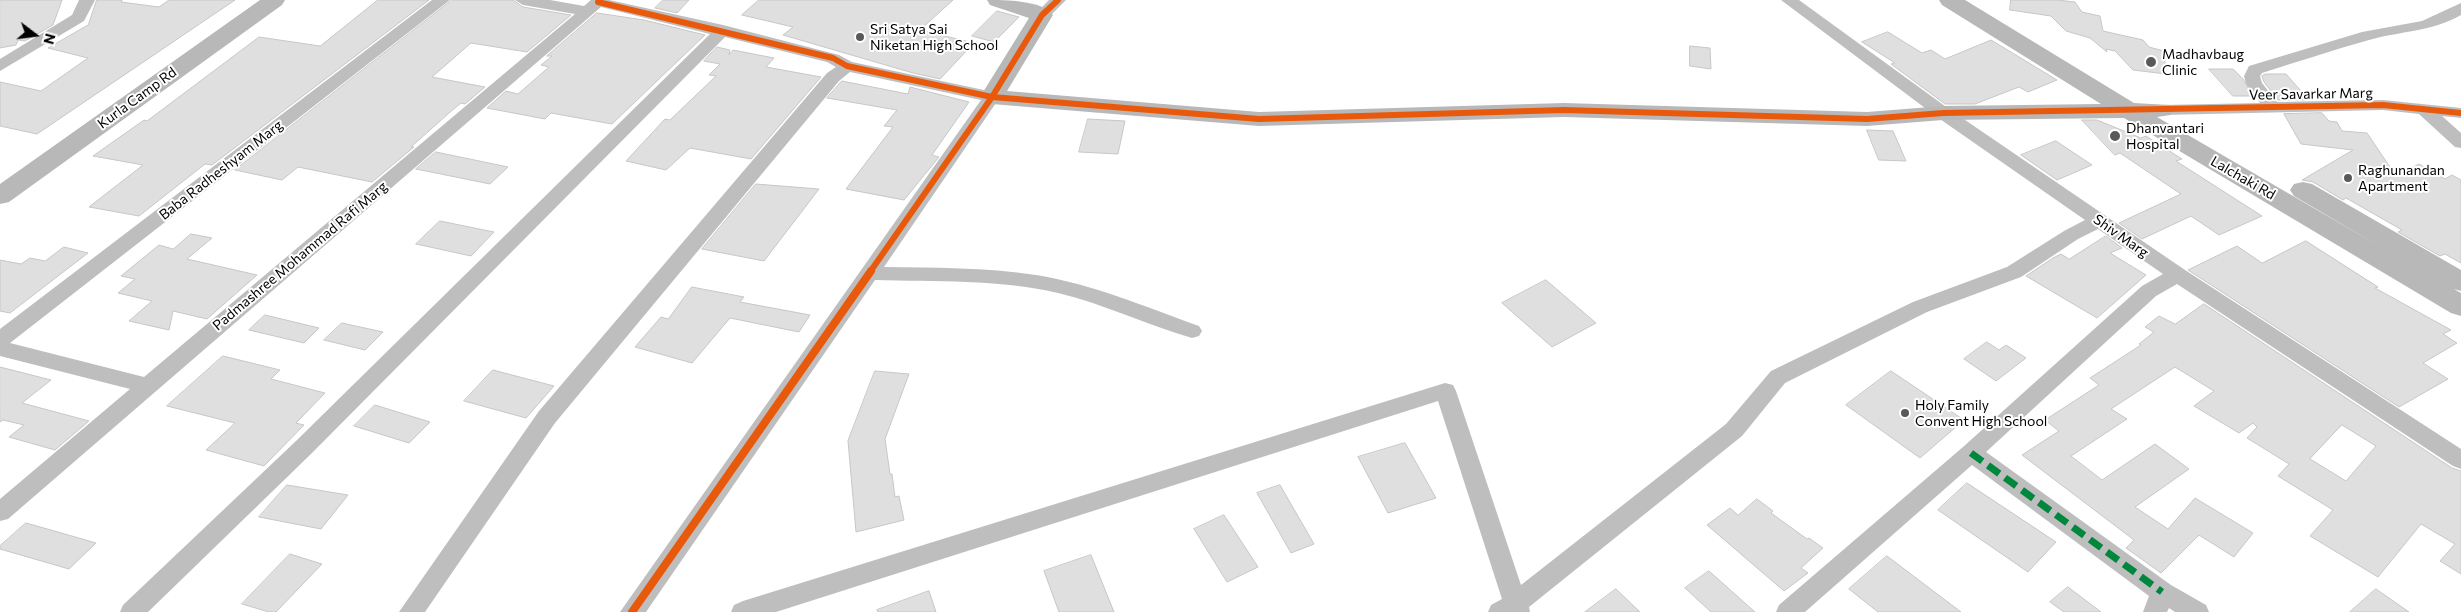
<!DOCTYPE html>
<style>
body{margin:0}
#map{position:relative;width:2461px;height:612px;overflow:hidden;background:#fff;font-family:Commissioner,sans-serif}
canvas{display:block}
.north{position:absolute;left:10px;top:10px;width:50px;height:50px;-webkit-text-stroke:4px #fff;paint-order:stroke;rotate:105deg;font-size:14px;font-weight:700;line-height:20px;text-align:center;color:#000}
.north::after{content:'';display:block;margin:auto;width:18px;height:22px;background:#000;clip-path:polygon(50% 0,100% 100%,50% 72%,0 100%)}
</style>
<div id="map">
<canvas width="2461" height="612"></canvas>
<div class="north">N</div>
</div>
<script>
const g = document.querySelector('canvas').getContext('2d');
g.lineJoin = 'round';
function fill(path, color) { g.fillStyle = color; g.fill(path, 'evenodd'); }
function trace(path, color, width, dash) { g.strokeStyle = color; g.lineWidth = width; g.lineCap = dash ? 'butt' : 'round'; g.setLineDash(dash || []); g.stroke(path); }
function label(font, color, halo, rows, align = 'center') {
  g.font = font + ' Commissioner,sans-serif'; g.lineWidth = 4; g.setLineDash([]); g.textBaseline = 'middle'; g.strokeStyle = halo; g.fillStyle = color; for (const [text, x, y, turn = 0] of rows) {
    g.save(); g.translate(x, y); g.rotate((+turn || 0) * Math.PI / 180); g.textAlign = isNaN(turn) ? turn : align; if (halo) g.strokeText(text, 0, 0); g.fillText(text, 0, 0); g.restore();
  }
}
const building = new Path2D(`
 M0 0H62L53 25 25 41 18 40 16 45 0 48Z
 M97 0H122L121 2 159 7 169 0H235L37 134 0 126V82L41 91 88 58 48 48 88 25Z
 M378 0H429L212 165 205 164 139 216 89 207 143 165 93 156 144 120 147 121 259 37 320 46Z
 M452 0H513L523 7 571 15 527 52 471 43 432 77 485 87 465 104 461 103 449 113 411 147H414L372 182 298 167 282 180 235 170Z
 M663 0H689L677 13 655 8Z
 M759 0H953L920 30 974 43 940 79 913 73 783 35 793 27 742 15Z
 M2011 0H2057L2075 2 2082 12 2100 16 2103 31 2143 40 2149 47 2164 51 2166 74 2133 70 2115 51 2106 49 2107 52 2090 38 2066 31 2051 16 2010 10Z
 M997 11 1019 17 994 42 972 36Z
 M597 13 644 20 705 35 612 124 551 113 545 119 487 108 506 91 518 94 549 67 541 65 552 56H547Z
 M1888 32 1922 53 1931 50 1945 59 1991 40 2057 80 2028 92 2019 87 1975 104H1945L1891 64 1895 63 1862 42Z
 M1690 46 1710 48 1711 69 1690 66Z
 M717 47 730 50 729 55 733 50 774 58 766 67 821 77 751 159 690 148 666 170 626 161 665 119 670 120 716 76 709 75 720 64 704 61Z
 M2209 69H2233L2243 79 2253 96H2233Z
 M2266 74H2286L2309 100H2278L2264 82 2262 76Z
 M842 81 908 94 910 87 969 102 932 155 939 157 904 200 846 189 893 127 884 126 897 110 827 98Z
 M2322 113 2329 121 2337 122 2342 131 2367 133 2396 176 2419 164 2445 179 2452 175 2461 180V263L2445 254 2440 256 2398 232 2402 230 2346 198 2343 200 2313 182 2302 180 2353 150 2301 144 2284 114Z
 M1088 119 1125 121 1118 154 1079 152Z
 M2082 120H2097L2141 138 2146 136 2182 159 2176 161 2262 216 2219 235 2191 216 2142 239 2119 223 2181 194 2120 153 2115 155Z
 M1867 130 1893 131 1906 161 1879 160Z
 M2056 141 2092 165 2057 180 2021 155Z
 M436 152 508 167 490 184 416 169Z
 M756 184 819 189 764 261 702 249Z
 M440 221 494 232 471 256 416 244Z
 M191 234 212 238 187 259 257 275 207 319 173 311 169 330 129 321 152 301 118 293 135 279 121 276 159 245 173 249Z
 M2106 236 2122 248 2110 253 2146 275 2097 318 2026 276 2053 258 2061 254 2069 259Z
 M2306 241 2378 287 2375 288 2451 330 2443 334 2457 343 2423 363 2448 379 2399 407 2188 270 2237 246 2262 263Z
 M64 247 88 253 10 313 0 311V260L21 264 30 258 45 261Z
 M1546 280 1596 323 1552 347 1502 303Z
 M692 287 744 297 740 302 810 315 799 332 730 318 692 363 635 347 661 317 668 319Z
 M2204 304 2452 468 2461 471V574L2440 561 2455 544 2421 524 2378 577 2310 536 2333 510 2278 476 2289 464 2247 438 2257 427 2253 423 2239 433 2194 406 2214 391 2175 367 2111 409 2127 419 2071 456 2102 480 2155 444 2189 469 2135 507 2168 529 2195 498 2253 533 2234 557 2199 535 2161 573 2126 548 2134 540 2022 455 2059 431 2045 420 2099 385 2090 378 2141 345 2139 344 2154 332 2145 327 2159 316 2175 324ZM2342 425 2376 446 2346 481 2310 459Z
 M265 315 319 328 304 343 249 330Z
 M342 323 383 332 365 350 324 340Z
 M1987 342 1999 350 2006 345 2026 358 1996 381 1964 359Z
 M223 356 280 370 271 379 325 393 296 423 304 425 264 466 206 450 235 423 167 406Z
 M0 367 51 380 22 403 89 421 55 450 9 437 24 425 3 420 0 422Z
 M493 370 554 386 526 418 464 401Z
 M875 371 909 374 885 439 890 474H892L895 497 899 496 904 520 856 532 848 441Z
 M1891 371 1964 420 1920 458 1846 405Z
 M375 405 430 422 409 443 354 426Z
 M1405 443 1436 498 1388 513 1358 457Z
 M1967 483 2056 542 2028 572 1938 510Z
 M287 485 348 495 321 529 259 517Z
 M1280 485 1314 544 1291 553 1257 493Z
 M1757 499 1773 511 1771 513 1807 539 1809 538 1823 548 1801 568 1808 573 1784 591 1707 525 1730 508 1738 515Z
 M1224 515 1258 567 1227 582 1194 529Z
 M26 523 58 532 96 543 69 569 0 549V546Z
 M290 554 322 564 276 612H269L242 604Z
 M1091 555 1114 612H1059L1044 571Z
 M1887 556 1961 612H1878L1849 589Z
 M1709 571 1755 612H1711L1685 588Z
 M2068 587 2101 612H2064L2050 602Z
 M1616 589 1640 612H1585Z
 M2376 589 2409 612H2350Z
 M929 591 936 612H878L877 610Z`);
fill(building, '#dfdfdf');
trace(building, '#c7c7c7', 1);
fill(new Path2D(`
 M79 0H95L84 21 0 71V59L72 15Z
 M432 0H450L10 343 144 377 575 14 523 5 515 0H550L584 6 591 0H609L723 25 839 55 852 62 998 93 1000 97 884 267C934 268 985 267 1036 275 1092 284 1146 307 1199 326L1202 331 1199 336 1192 338C1147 325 1104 304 1058 293 998 279 935 282 875 280L646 612H620L981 100 850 72 839 81 555 423 425 612H399L539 411 827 73 836 67 827 62 725 37 312 453 148 612H120L123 605 296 441 710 34 601 7 8 519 0 521V499L130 389 0 356V329Z
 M1049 0H1066L1048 18H1036L1034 15Z
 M1781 0H1799L1949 109 2185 270 2461 449V469L2453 466 2177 284 2156 296 1986 452 2171 585 2206 605 2209 612H2175L2169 608 2167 612H2143L2149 596 1972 465 1805 612H1776L1779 605 1963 447 2142 286 2163 274 2098 229 2078 239 2021 277 1927 312 1785 383 1742 436 1529 607 1530 612H1488L1491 605 1502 599 1438 401 776 612H731L734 605 743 601 1445 383 1453 385 1456 391 1521 585 1726 424 1771 371 1913 302 2007 267 2064 231 2085 220 1937 117Z
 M2461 3V15C2432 32 2400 31 2369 40 2333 50 2297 62 2262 73L2260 76 2262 83 2277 102 2383 100 2461 108V118L2442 116 2461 133V148L2455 147 2419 114 2383 110 2162 115 2156 114 2153 110 2156 106 2162 105 2260 103 2246 84 2244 76 2249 66 2362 32 2422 21Z`), '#bebebe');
fill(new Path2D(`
 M260 0H285L282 5 9 202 0 204V184Z
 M987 0C1005 0 1042 0 1053 15L1007 91 1259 112 1564 103 1867 112 1943 106 2101 104 1942 5 1939 0H1965L2134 103 2170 105 2174 110 2170 115 2157 117 2379 246 2294 196 2290 190 2294 184 2303 182 2312 184 2461 270V291L2454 289 2461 293V316L2451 313 2124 118 1943 120 1867 126 1564 117 1259 126 992 104 984 102 980 97 1029 18 990 5Z`), '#b8b8b8');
trace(new Path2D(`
 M1971 453 2162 592`), '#00873e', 7, [14, 7]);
trace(new Path2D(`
 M1058 0 1042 15 992 97 1259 119 1564 110 1867 119 1943 113 2383 105 2461 113
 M598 2 833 58 847 66 992 97 870 272`), '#e8590c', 6);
trace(new Path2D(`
 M632 612 871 271`), '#e8590c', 8);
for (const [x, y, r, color] of [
 [860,37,5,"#595959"],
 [2151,62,6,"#595959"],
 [2115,136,6,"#595959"],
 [2348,178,5,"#595959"],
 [1905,413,5,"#595959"]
]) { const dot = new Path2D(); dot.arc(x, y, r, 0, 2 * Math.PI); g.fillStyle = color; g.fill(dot); trace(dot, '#fff', 2); }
label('14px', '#000', '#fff', [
 ["Sri Satya Sai",870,29],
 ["Niketan High School",870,45],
 ["Madhavbaug",2162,54],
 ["Clinic",2162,70],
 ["Dhanvantari",2126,128],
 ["Hospital",2126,144],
 ["Raghunandan",2358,170],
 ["Apartment",2358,186],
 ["Holy Family",1915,405],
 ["Convent High School",1915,421]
], 'left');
label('14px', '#000', '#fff', [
 ["Veer Savarkar Marg",2311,94,-1],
 ["Kurla Camp Rd",137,98,-36],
 ["Baba Radheshyam Marg",221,170,-38],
 ["Lalchaki Rd",2243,178,30],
 ["Shiv Marg",2121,236,35],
 ["Padmashree Mohammad Rafi Marg",300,256,-40]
]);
</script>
